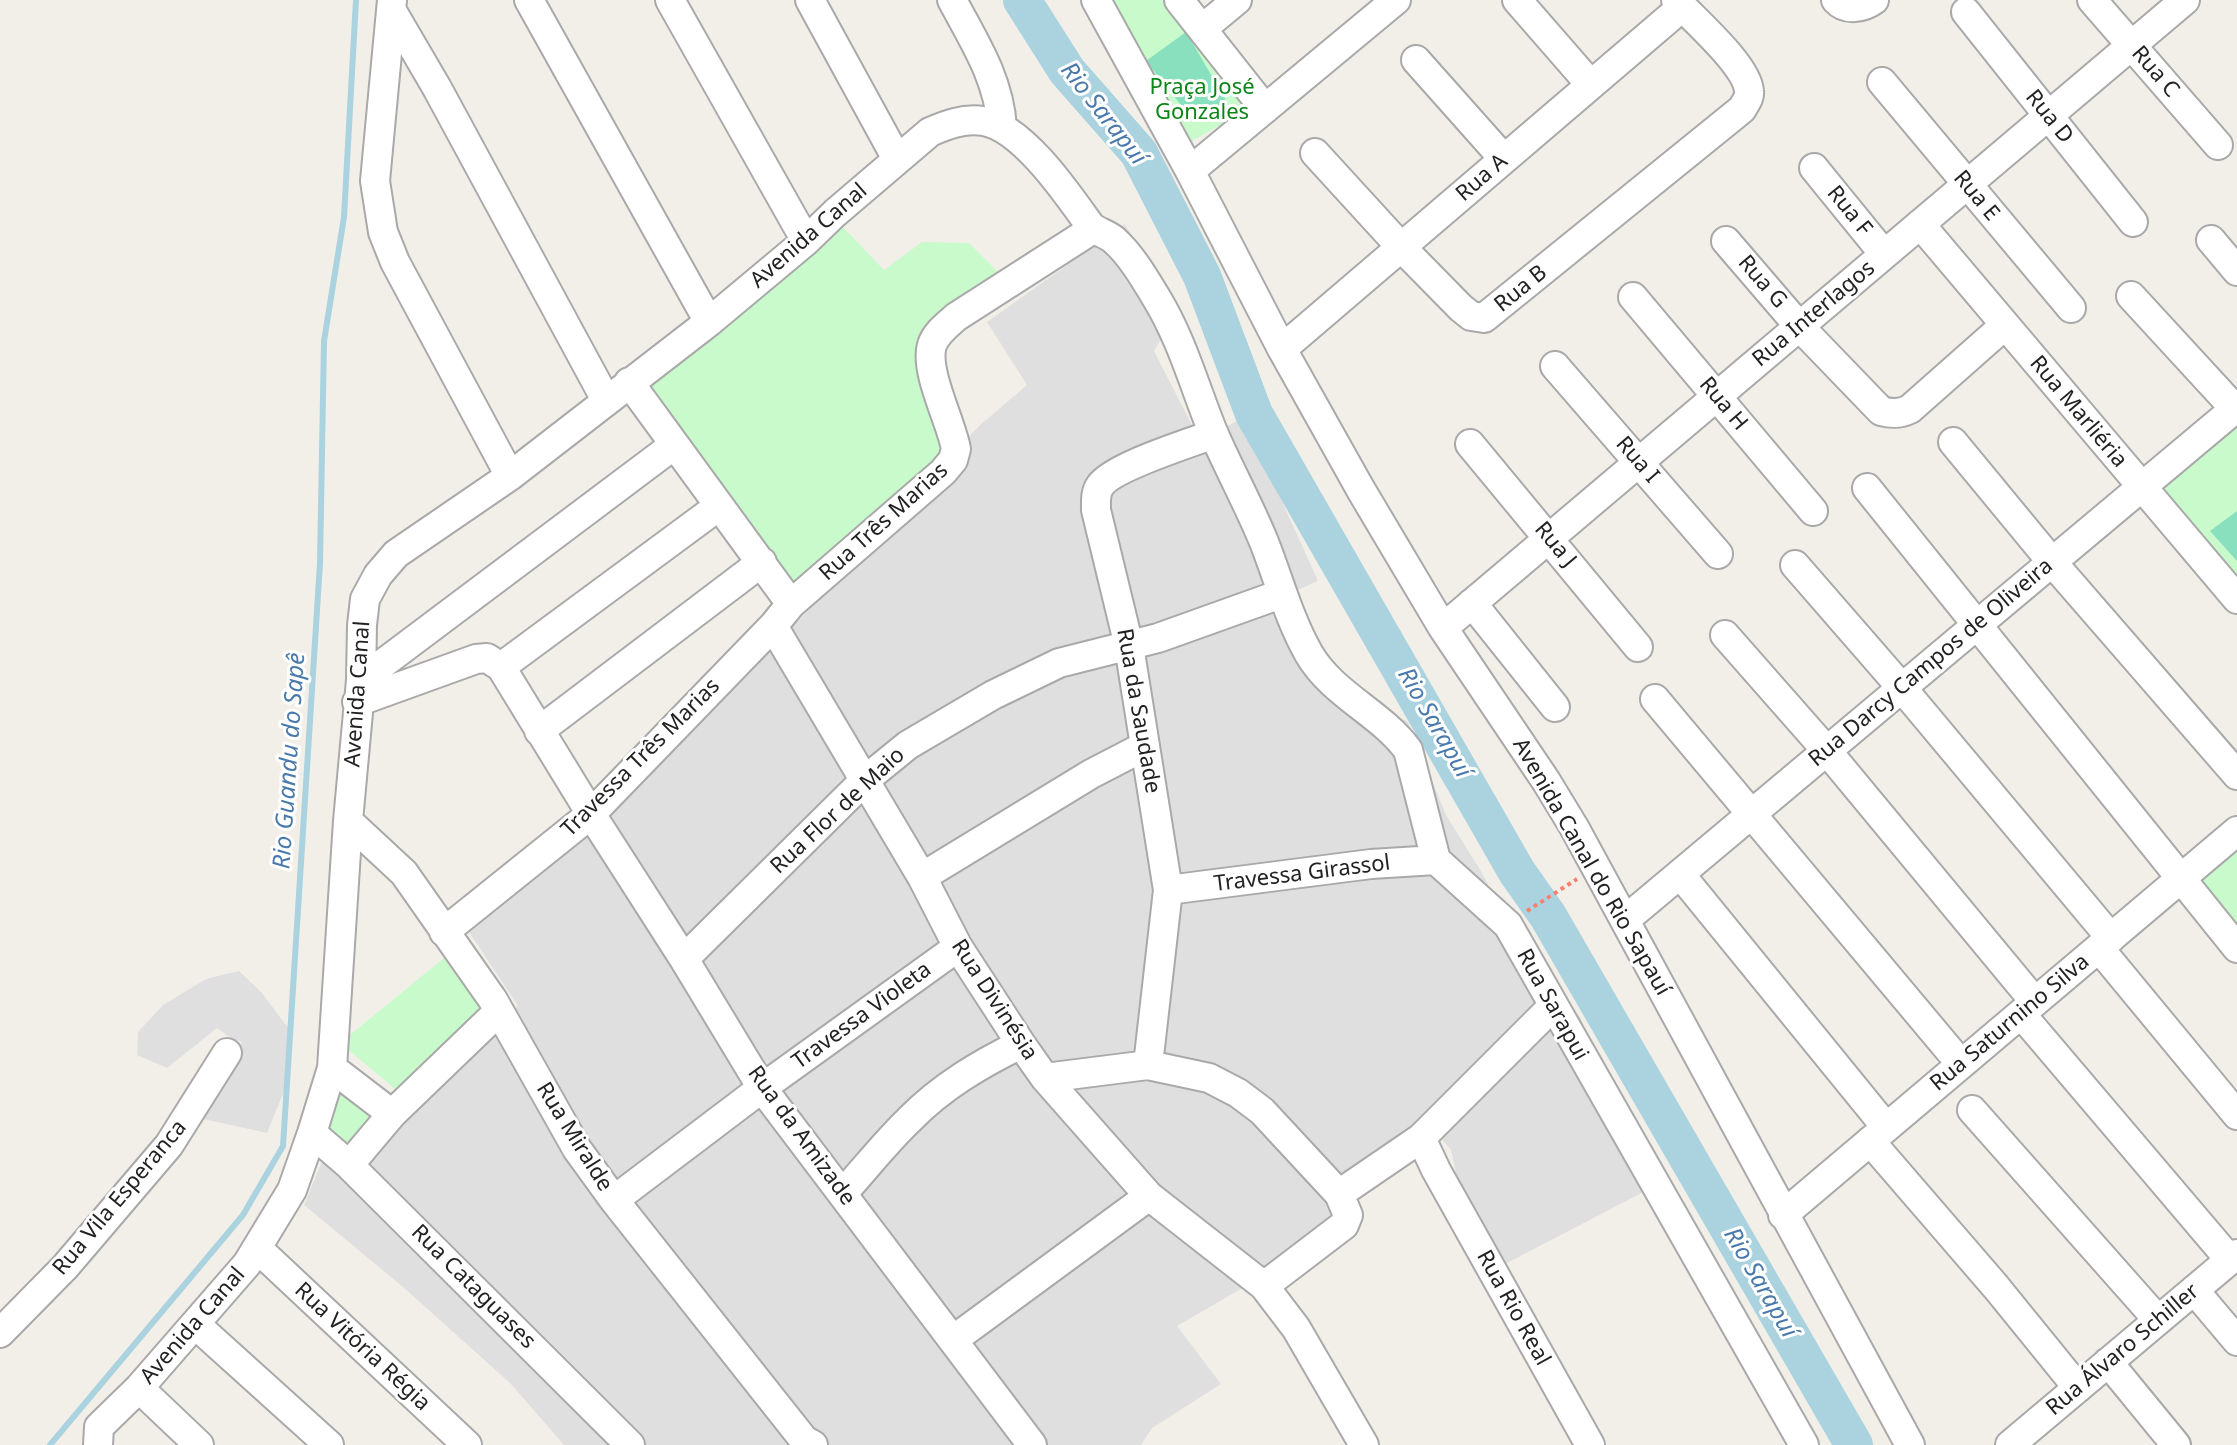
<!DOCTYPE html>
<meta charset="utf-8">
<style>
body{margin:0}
canvas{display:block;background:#f2efe9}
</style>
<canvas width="2237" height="1445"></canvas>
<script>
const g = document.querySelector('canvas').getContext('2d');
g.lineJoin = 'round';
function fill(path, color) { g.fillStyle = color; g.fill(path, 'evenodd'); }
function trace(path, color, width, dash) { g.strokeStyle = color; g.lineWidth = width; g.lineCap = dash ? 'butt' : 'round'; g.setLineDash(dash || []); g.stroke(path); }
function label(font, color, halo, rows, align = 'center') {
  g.font = font + ' "Noto Sans",sans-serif'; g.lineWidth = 6; g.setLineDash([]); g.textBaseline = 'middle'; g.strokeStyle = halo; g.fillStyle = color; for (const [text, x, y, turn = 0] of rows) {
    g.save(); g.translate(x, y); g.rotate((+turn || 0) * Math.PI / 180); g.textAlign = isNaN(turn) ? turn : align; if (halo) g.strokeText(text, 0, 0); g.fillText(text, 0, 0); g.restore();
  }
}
fill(new Path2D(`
 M1125 224 1175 316 1154 351 1194 429 1226 427 1244 417 1318 581 1286 595 1326 676 1408 722 1446 815 1482 873 1519 943 1580 1017 1653 1187 1507 1263H1497L1462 1202 1451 1150 1436 1133 1340 1191 1358 1221 1177 1326 1221 1384 1152 1428 1141 1445H564L510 1383 403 1287 304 1205 323 1159 465 1052 518 1006 467 929 598 825 752 671 979 426 1027 385 987 322Z
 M239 971 262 993 292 1033 287 1084 267 1133 199 1118 242 1042 232 1039 217 1028 167 1068 137 1055 138 1032 163 1005 206 979Z`), '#e0dfdf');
fill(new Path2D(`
 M1111 0H1161L1247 110 1192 141Z
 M838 222 884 270 922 242 969 243 1004 278 930 339 950 440 941 471 794 598 636 384Z
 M2237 412V599L2142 487Z
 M2237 828V945L2182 876Z
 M449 954 489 1002 400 1093 340 1043Z
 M338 1078 379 1117 351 1158 317 1120Z`), '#c8facc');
fill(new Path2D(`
 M1186 32 1227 102 1193 120 1146 61Z
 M2237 511V561L2210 531Z`), '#88e0be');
trace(new Path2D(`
 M50 1445 243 1215 283 1146 320 563 324 341 344 217 356 0`), '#aad3df', 6);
trace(new Path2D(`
 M1022 0 1067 71 1139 153 1202 276 1254 414 1517 872 1548 916 1854 1445`), '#aad3df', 38);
const minor = new Path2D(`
 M392 0 375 181 383 232 395 262 510 476
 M529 0 709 322
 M670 0 806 241
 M810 0 897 159
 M952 0C974 41 999 79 1002 127
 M1096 0 1190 171 1282 349 1361 490 1443 628 1546 781 1574 827 1910 1445
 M1179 0 1265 109
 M1517 0 1591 85
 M1836 0C1846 11 1863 8 1874 0
 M2092 0 2218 145
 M392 11 437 88 606 400
 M1966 12 2133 222
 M1202 29 1237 0
 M1416 60 1504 159
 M1882 82 2071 308
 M1315 153 1401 247 1461 308 1471 316 1484 318 1742 109C1745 103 1750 98 1749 91 1747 65 1694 20 1676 0
 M1814 168 1884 254
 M1190 171 1396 0
 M1920 224 2237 599
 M2211 240 2237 271
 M1726 241 1799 326 1881 411C1892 414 1900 414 1910 409L2005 325
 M2131 296 2235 409
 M1633 297 1813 511
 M1282 349 1682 7
 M1555 366 1718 554
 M629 382 791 604
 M1953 442 2052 562 2237 775
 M1470 444 1638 647
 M1867 488 2237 948
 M1795 565 1902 688 2111 938
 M1472 603 1555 707
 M773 626 922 877 958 947 1021 1044 1045 1078 1149 1196 1264 1286 1296 1328 1364 1445
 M1443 628 2185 0
 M1725 635 1827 751 2035 1002
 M501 667 719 506
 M361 680 674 445
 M1655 699 1961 1064
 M357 702 476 659 487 658 501 667 591 814 684 959 762 1088 1032 1445
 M539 731 762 562
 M348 821 404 873 493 1000 577 1149 614 1200 804 1440 813 1445
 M1680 874 1886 1127
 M922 877 1091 774 1145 746
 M1168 890 1371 864 1436 860
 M1625 920 2237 407
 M444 932 591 814 773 626 791 604 943 472 953 460 956 449C951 421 924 371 932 345 936 333 947 325 956 317L1093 229
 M2099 948 2237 1115
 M684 959 865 780 908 745 993 695 1059 663 1158 638 1281 594
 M2021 1014 2230 1260
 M1148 1065 1168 890 1129 646 1096 510C1096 502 1095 493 1100 486 1112 467 1190 443 1214 434
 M332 1068 392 1114
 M1045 1078 1148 1065 1209 1078 1238 1093 1262 1111 1339 1194
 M1972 1110 2158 1320
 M312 1133 349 1165 630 1445
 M1421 1138 1436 1170 1590 1445
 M1870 1141 1996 1287 2078 1388
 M349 1165 392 1114 499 1011
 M843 1193C865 1169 885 1143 909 1120 941 1087 980 1064 1021 1044
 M614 1200 762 1088 958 947
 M1783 1215 2237 831
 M258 1249 467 1445
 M1264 1286 1344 1225 1348 1215 1339 1194 1421 1138 1552 1007
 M2194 1290 2237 1341
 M195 1324 329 1445
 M0 1333 65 1267 169 1145 227 1053
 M953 1340 1149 1196
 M2108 1362 2176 1445
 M139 1388 199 1445
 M98 1445 99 1427 139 1388 247 1264 292 1190 312 1133 332 1068 348 821 361 680 362 625 365 599 378 575 396 554 510 476 709 322 806 241 835 213 930 132C946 125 964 118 983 121 1022 127 1067 193 1089 224 1095 232 1106 233 1114 240 1131 255 1145 279 1157 299 1182 340 1195 388 1213 432 1229 469 1249 505 1264 542 1279 580 1289 619 1309 654 1333 695 1381 713 1408 750L1436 860 1508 925 1804 1445
 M2010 1445 2237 1254`);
trace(minor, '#a9a9a9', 32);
trace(new Path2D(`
 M1527 911 1577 879`), '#fa8072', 4, [4, 4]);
trace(minor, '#fff', 28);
label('22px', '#222', '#fff', [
 ["Rua C",2155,72,49],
 ["Rua D",2049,117,51],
 ["Rua A",1482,178,-41],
 ["Rua E",1976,196,50],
 ["Rua F",1849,211,51],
 ["Avenida Canal",809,236,-41],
 ["Rua G",1762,282,49],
 ["Rua B",1521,289,-39],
 ["Rua Interlagos",1814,314,-40],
 ["Rua H",1723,404,50],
 ["Rua Marliéria",2078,412,50],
 ["Rua I",1637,460,49],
 ["Rua Três Marias",884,522,-42],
 ["Rua J",1555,545,50],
 ["Rua Darcy Campos de Oliveira",1931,663,-40],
 ["Avenida Canal",358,694,-86],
 ["Rua da Saudade",1138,711,80],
 ["Travessa Três Marias",641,758,-45],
 ["Rua Flor de Maio",838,811,-43],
 ["Avenida Canal do Rio Sapauí",1591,867,60],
 ["Travessa Girassol",1302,874,-7],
 ["Rua Divinésia",994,1000,57],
 ["Rua Sarapui",1552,1005,61],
 ["Travessa Violeta",862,1016,-36],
 ["Rua Saturnino Silva",2010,1023,-40],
 ["Rua da Amizade",801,1136,54],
 ["Rua Miralde",574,1137,58],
 ["Rua Vila Esperanca",120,1198,-50],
 ["Rua Cataguases",473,1287,45],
 ["Rua Rio Real",1513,1308,61],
 ["Avenida Canal",193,1326,-49],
 ["Rua Vitória Régia",362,1347,43],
 ["Rua Álvaro Schiller",2123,1350,-40]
]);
label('22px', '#0c8416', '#fff', [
 ["Praça José",1202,88],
 ["Gonzales",1202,113]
]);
label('italic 24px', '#4a7aab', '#fff', [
 ["Rio Sarapuí",1103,114,52],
 ["Rio Sarapuí",1434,723,60],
 ["Rio Guandu do Sapê",290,761,-86],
 ["Rio Sarapuí",1760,1283,60]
]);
</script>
